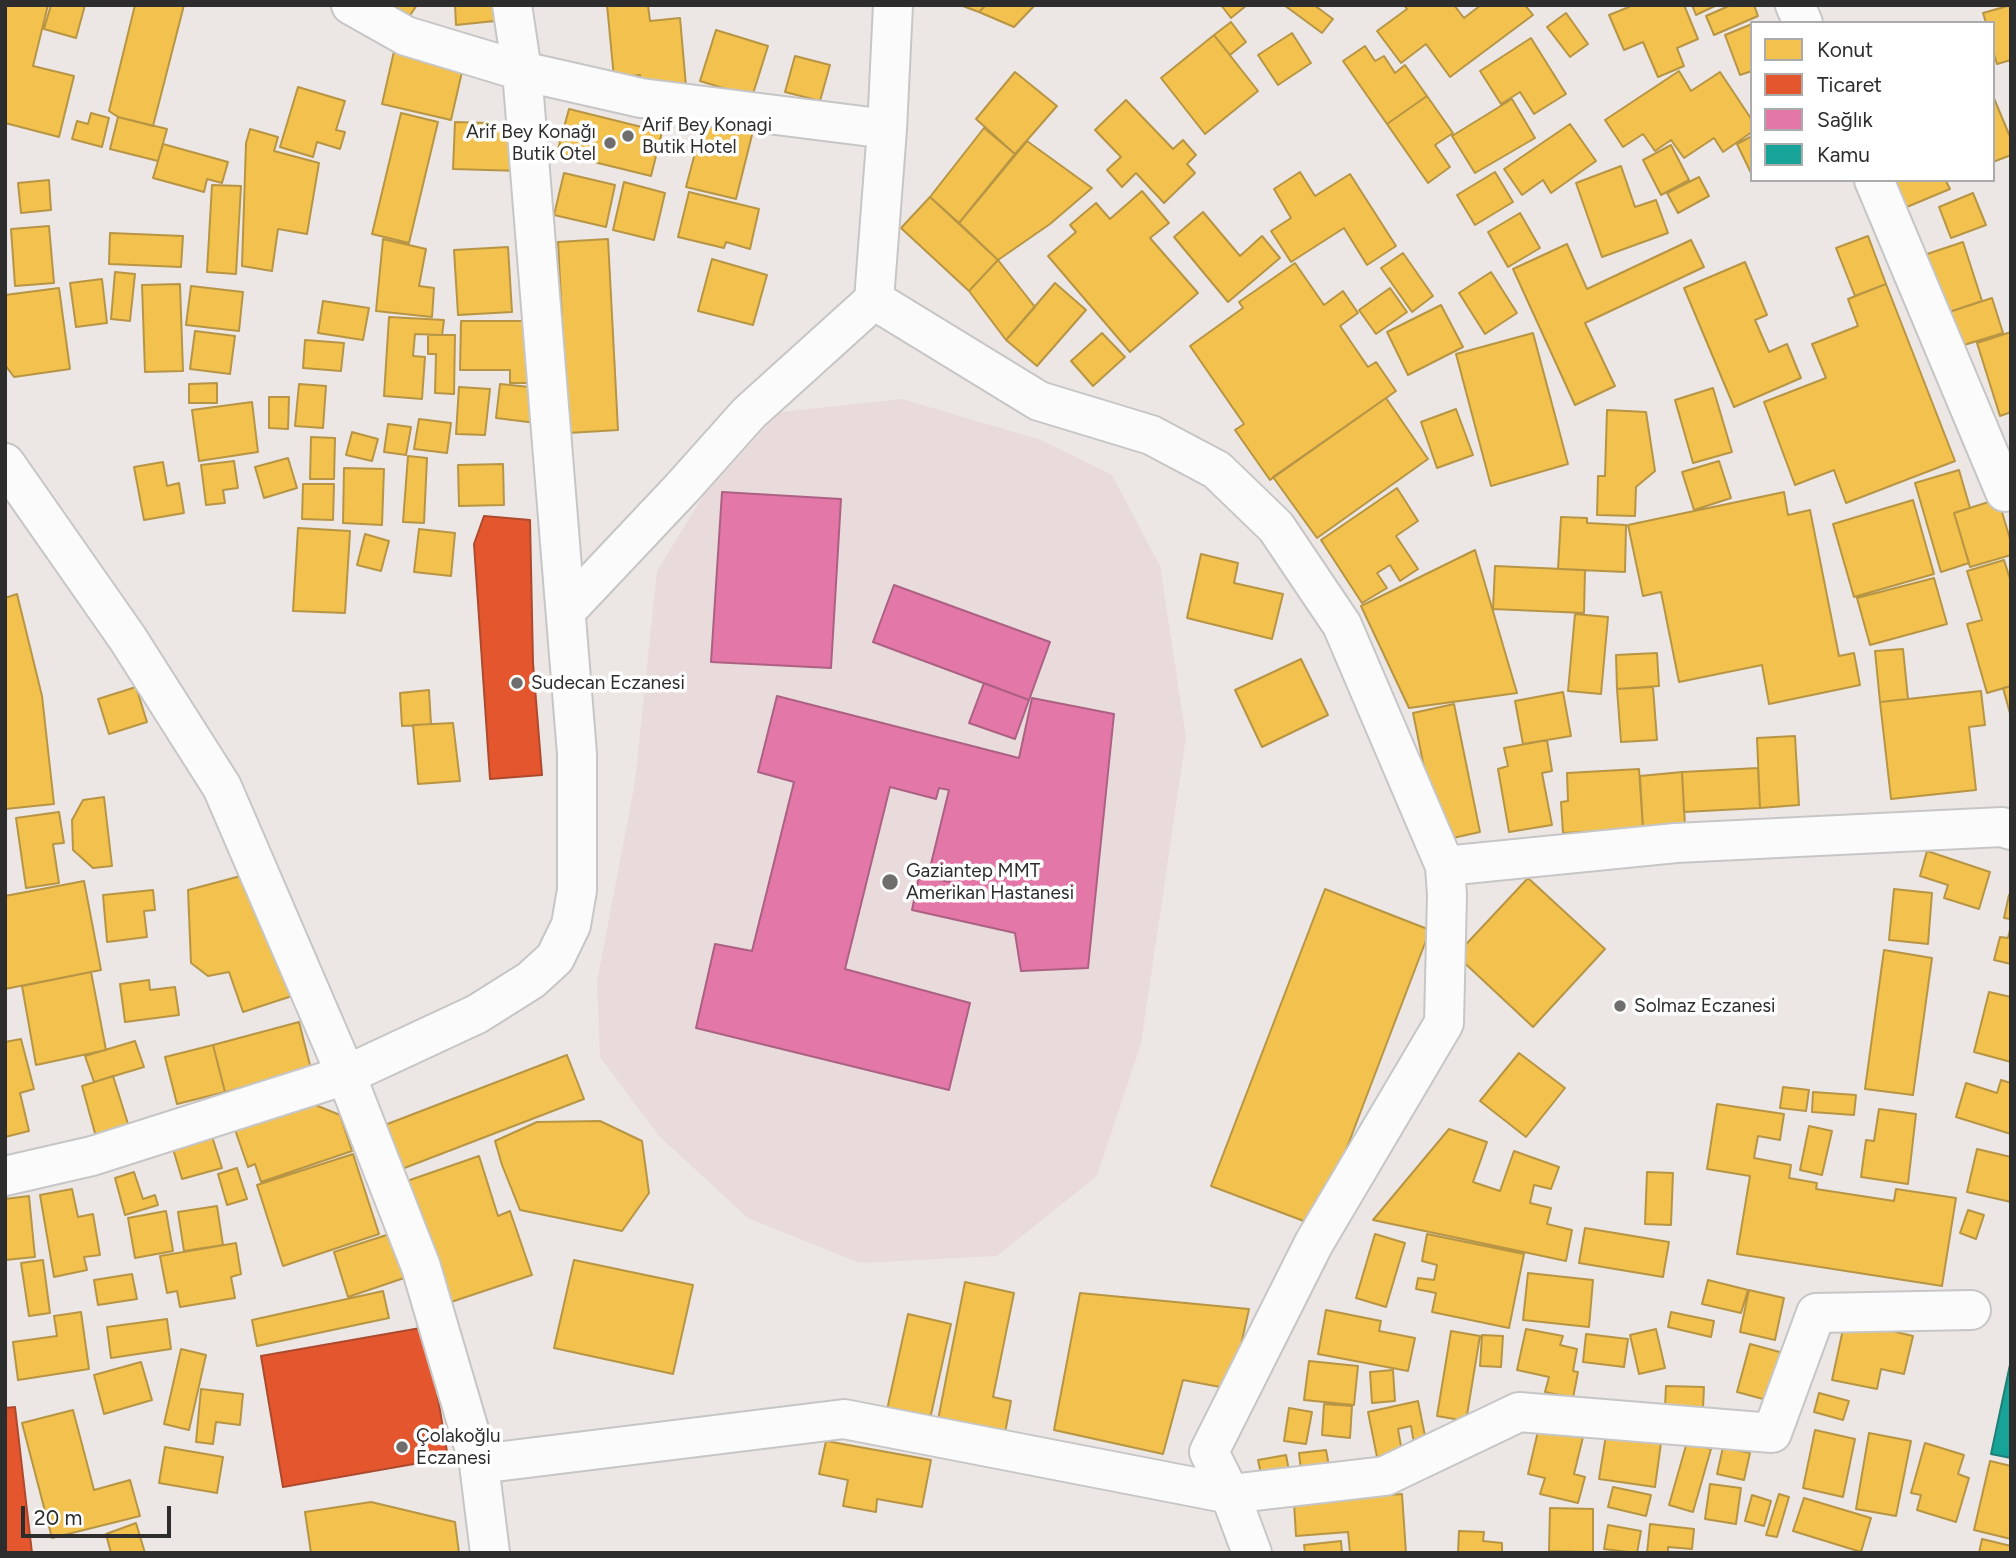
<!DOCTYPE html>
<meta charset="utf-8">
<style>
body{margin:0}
#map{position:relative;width:2016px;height:1558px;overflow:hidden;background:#ece7e4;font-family:Figtree,sans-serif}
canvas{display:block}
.frame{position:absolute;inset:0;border:7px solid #2d2d2d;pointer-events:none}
.legend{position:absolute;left:1750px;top:21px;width:245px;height:161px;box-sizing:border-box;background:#fff;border:2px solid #ababab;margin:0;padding:9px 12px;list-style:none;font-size:21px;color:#2d2d2d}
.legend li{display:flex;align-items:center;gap:14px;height:35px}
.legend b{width:35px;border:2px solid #ababab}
.scale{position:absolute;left:21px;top:1506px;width:150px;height:32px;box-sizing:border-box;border:4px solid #2d2d2d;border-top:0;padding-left:9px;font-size:21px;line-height:24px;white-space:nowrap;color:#2d2d2d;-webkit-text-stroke:5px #fff;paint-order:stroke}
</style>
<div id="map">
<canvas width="2016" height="1558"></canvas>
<div class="frame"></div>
<ul class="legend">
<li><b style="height:19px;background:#f2c14e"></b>Konut</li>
<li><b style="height:19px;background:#e4572e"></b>Ticaret</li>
<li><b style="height:19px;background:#e377a8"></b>Sağlık</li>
<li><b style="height:19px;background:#17a398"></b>Kamu</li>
</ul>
<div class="scale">20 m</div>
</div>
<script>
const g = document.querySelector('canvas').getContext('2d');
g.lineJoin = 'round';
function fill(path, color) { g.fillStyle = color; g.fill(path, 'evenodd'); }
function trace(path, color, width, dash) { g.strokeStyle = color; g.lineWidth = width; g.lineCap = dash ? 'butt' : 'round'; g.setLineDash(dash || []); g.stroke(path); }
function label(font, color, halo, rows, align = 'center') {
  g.font = font + ' Figtree,sans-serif'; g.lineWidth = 7; g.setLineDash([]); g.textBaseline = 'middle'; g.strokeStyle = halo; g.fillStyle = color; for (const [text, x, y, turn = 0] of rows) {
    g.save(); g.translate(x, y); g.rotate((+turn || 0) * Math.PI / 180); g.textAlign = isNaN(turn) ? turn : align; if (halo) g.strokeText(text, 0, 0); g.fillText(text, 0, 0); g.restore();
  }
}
fill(new Path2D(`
 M902 399 1041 440 1112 475 1160 566 1186 737 1141 1044 1097 1176 997 1256 860 1263 748 1218 659 1136 600 1057 597 982 635 782 657 571 705 493 780 412Z`), '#e9dbdb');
const homes = new Path2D(`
 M5 5H48L33 66 74 76 59 137 5 123Z
 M51 5H85L76 38 44 29Z
 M135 5H184L153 126 118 117 109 111Z
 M375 5H417L404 24Z
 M455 5H494L495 21 456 25Z
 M607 5H648L650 21 680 18 686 86 642 90 640 75 614 78Z
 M960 5H986L979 12Z
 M986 5H1035L1014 27 979 12Z
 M1221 5H1247L1231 18Z
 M1284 5H1314L1333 19 1322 33Z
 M1404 5H1454L1464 18 1481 5H1525L1533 15 1450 77 1426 44 1401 63 1377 31 1407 9Z
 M1628 5H1684L1698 39 1677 48 1684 66 1658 77 1643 42 1624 50 1609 15 1629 7Z
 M1692 5H1717L1696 15Z
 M1731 5H1754L1758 16 1714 35 1706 16Z
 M2011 5V60L1997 64 1993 51V23H1986L1983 13Z
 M1566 13 1588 44 1570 57 1547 27Z
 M1231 22 1246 42 1230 55 1214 35Z
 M1752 24V71L1740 75 1725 35Z
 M716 30 768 46 752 97 700 81Z
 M1292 33 1311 63 1278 85 1258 55Z
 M1214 35 1258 91 1205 134 1161 78Z
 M1531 38 1566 94 1534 114 1520 92 1501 104 1480 71Z
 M1365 46 1375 61 1384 56 1395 73 1405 65 1427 96 1387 124 1343 61Z
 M395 47 464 63 451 120 382 104Z
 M795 56 830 65 820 101 785 92Z
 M1679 71 1691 91 1720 72 1752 120V132L1723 152 1714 138 1684 158 1671 140 1655 151 1643 134 1623 147 1605 120Z
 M1015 72 1057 106 1015 154 976 119Z
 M298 87 345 101 336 130 345 132 340 149 317 142 313 157 280 147Z
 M1427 96 1453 133 1435 145 1450 167 1428 183 1387 124Z
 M1993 96 2011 139V155L1993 162Z
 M1512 99 1535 138 1475 173 1452 136Z
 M1126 100 1173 149 1183 140 1196 155 1187 164 1195 173 1164 203 1136 173 1122 187 1107 170 1121 157 1095 130Z
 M569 109 662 132 651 176 557 153Z
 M91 113 109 118 102 147 72 139 77 121 88 124Z
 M401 113 438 122 409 243 372 234Z
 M118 117 167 129 158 161 110 149Z
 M704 119 753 131 736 199 686 187Z
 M455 122 522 124 521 171 453 169Z
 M1570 124 1596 161 1551 193 1543 180 1522 195 1504 169Z
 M984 128 1015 154 959 223 930 197Z
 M250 129 278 137 274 151 319 163 307 234 278 229 272 271 242 266 246 143Z
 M1752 136V175L1737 144Z
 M1027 141 1092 188 1050 224 998 260 959 223Z
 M163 144 228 162 222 183 207 179 204 192 153 178Z
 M1671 145 1689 180 1661 195 1643 160Z
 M1621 166 1635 207 1656 200 1668 233 1602 257 1576 183Z
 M1300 172 1315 196 1350 174 1396 246 1367 265 1344 228 1291 262 1271 231 1291 218 1274 189Z
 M1495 172 1513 202 1475 225 1457 195Z
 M564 173 615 185 606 227 554 215Z
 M1699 177 1709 196 1678 213 1667 193Z
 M49 180 51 210 21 213 18 183Z
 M1891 180H1949L1946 181 1950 189 1902 209Z
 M624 182 665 193 654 240 613 230Z
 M212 185 241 186 236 274 207 272Z
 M1142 191 1169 223 1150 238 1198 293 1130 352 1048 256 1076 232 1070 225 1096 203 1110 219Z
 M689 192 759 209 750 249 726 242 724 248 678 237Z
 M1973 193 1986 225 1951 238 1939 207Z
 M930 197 998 260 969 291 901 228Z
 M1203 212 1240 256 1262 236 1280 258 1228 302 1174 237Z
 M1520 213 1540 248 1508 267 1488 232Z
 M49 226 54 283 15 286 11 229Z
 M110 233 183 236 181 267 109 264Z
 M1868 236 1886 284 1855 296 1836 248Z
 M383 239 426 249 419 286 434 288 432 317 376 311Z
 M608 239 618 430 568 433 558 242Z
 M1691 240 1704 267 1585 323 1615 386 1575 405 1513 269 1567 244 1587 289Z
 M1963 242 1982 301 1940 315 1921 256Z
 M508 247 512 312 458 315 454 250Z
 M1403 253 1433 296 1412 312 1381 268Z
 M712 259 767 275 753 325 698 311Z
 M998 260 1035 307 1006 340 969 291Z
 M1745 262 1767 315 1755 320 1769 352 1787 344 1801 378 1734 407 1684 288Z
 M1295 263 1324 305 1343 291 1358 313 1340 326 1368 367 1376 362 1396 391 1270 480 1235 430 1244 424 1190 346 1243 308 1239 302Z
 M115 272 135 274 130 321 111 319Z
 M1491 272 1517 313 1485 334 1459 293Z
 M102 279 107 323 76 327 70 283Z
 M1055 283 1086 310 1037 366 1006 340Z
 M180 284 183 371 145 372 142 285Z
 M1886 284 1955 461 1846 503 1834 470 1795 485 1764 402 1826 378 1812 344 1858 326 1848 299Z
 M191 286 243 292 239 331 186 325Z
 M59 288 70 369 14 377 5 365V295Z
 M1390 288 1407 312 1376 334 1359 310Z
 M1992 298 2003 333 1951 349 1940 315Z
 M323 301 369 308 363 340 318 333Z
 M1441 305 1463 347 1408 375 1387 332Z
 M389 317 444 320 442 335 415 334 413 356 425 357 422 399 384 396Z
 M461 321H536V383H510V370H460Z
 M195 331 235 336 230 374 190 369Z
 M2011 332V412L2000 416 1977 343Z
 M1102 333 1125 357 1093 386 1071 361Z
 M1533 333 1568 464 1491 486 1456 354Z
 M428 335H455L454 394 435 393 436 354H428Z
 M305 340 344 343 341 371 303 368Z
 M217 383V403H189V384Z
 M299 384 326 386 323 428 295 426Z
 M500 384 540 388 536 423 496 418Z
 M459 387 490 389 485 435 456 434Z
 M1713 388 1732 452 1693 463 1675 400Z
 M269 397H289L288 429 269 428Z
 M1386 398 1428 459 1317 538 1273 477Z
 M252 402 258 452 199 461 192 410Z
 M1456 409 1473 455 1437 468 1421 422Z
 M1607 410 1646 412 1655 471 1636 487 1635 516 1597 515 1598 476H1605Z
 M419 419 451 423 447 453 414 449Z
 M388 424 411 427 406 455 384 452Z
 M352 432 378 439 372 461 346 455Z
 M311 437 335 438 334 479H310Z
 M408 456 427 458 424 523 403 522Z
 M288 458 297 488 264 498 255 467Z
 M234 461 238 488 223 490 225 503 206 505 201 465Z
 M1719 461 1731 498 1694 510 1682 472Z
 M163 462 167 486 179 483 184 513 144 520 134 467Z
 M503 464 504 505 459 506 458 465Z
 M344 468 384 469 382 525 343 523Z
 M1959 470 1970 508 1954 513 1969 563 1941 572 1915 483Z
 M303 484H334L333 520 302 519Z
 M1397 488 1418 521 1396 536 1418 569 1400 581 1390 565 1377 573 1387 588 1362 603 1321 540Z
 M1784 492 1788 515 1810 510 1839 656 1854 653 1860 685 1769 704 1762 665 1679 682 1661 592 1643 596 1628 525Z
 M1998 499 2011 542V555L1970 567 1954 513Z
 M1913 500 1934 574 1854 597 1833 524Z
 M1561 517 1587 518V523L1626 525 1625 572 1558 569Z
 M298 528 350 531 345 613 293 611Z
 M419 529 455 533 451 576 414 572Z
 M365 534 389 541 381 571 357 565Z
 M1475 550 1517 693 1409 708 1361 606Z
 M1201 554 1238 563 1234 583 1283 594 1272 639 1187 618Z
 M2004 560 2011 582V686L1987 693 1967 624 1982 620 1967 571Z
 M1495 566 1585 570 1584 613 1493 609Z
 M1934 578 1947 624 1870 645 1857 598Z
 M17 594 42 696 54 804 5 809V598Z
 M1575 614 1608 617 1601 694 1568 691Z
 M1903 649 1908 699 1880 702 1875 651Z
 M1657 653 1659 686 1617 689 1616 655Z
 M1301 659 1328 715 1262 747 1235 690Z
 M2011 686V717L2003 688Z
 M136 687 147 722 109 734 98 699Z
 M1653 687 1657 740 1621 742 1617 689Z
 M429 690 431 724 402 726 400 693Z
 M1981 691 1985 725 1969 727 1976 790 1891 799 1880 702Z
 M1563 692 1571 736 1523 744 1515 701Z
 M1454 704 1480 832 1439 841 1413 713Z
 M453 723 460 781 418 784 413 725Z
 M1795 736 1799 805 1760 808 1757 738Z
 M1547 740 1552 771 1542 773 1552 825 1509 832 1498 769 1508 766 1504 748Z
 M1758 768 1760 808 1684 812 1682 772Z
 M1639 769 1643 829 1563 833 1561 802 1568 801 1567 773Z
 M1682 772 1685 826 1643 829 1640 776Z
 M104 797 112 866 93 868 73 850 72 820 83 800Z
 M59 812 64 843 53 844 59 883 26 888 16 818Z
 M1927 851 1990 872 1979 909 1944 898 1948 885 1920 876Z
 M252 873 292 996 243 1012 229 972 208 976 191 963 188 890Z
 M1528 878 1605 949 1533 1027 1456 955Z
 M84 881 101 970 5 989V896Z
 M1325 889 1430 930 1317 1226 1211 1186Z
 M1894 889 1932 893 1928 944 1889 940Z
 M153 890 155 910 144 911 147 937 107 942 103 895Z
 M2009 895 2011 896V919L2004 918Z
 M2011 926V964L1994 960 2000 937 2008 938Z
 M1884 950 1932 958 1913 1095 1865 1089Z
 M91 972 106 1050 36 1065 22 986Z
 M149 980 150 990 175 987 179 1015 125 1022 120 984Z
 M1989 992 2011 997V1062L1974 1052Z
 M299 1022 311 1069 225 1092 213 1045Z
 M21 1039 34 1089 20 1093 29 1131 5 1137V1042Z
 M135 1041 144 1067 94 1082 85 1056Z
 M213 1045 225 1092 177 1104 165 1057Z
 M1519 1053 1565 1088 1526 1137 1480 1101Z
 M567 1055 584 1099 394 1172 377 1128Z
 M113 1076 129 1127 96 1137 82 1086Z
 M2001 1080 2011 1083V1134L1956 1117 1966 1083 1997 1093Z
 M1783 1087 1809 1090 1806 1111 1780 1108Z
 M1813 1092 1856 1095 1854 1115 1812 1112Z
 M308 1102 340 1115 352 1151 261 1182 255 1164 248 1167 234 1127Z
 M1717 1104 1784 1114 1780 1140 1758 1136 1754 1158 1791 1165 1789 1178 1817 1183 1816 1189 1894 1201 1896 1189 1956 1198 1942 1286 1737 1254 1750 1176 1707 1169Z
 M1879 1109 1916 1114 1908 1184 1861 1177 1866 1140 1874 1141Z
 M600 1121 642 1141 649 1193 622 1231 520 1210 502 1165 495 1141 537 1122Z
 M1809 1126 1832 1131 1822 1175 1800 1170Z
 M1449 1129 1487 1142 1473 1182 1500 1191 1514 1151 1559 1167 1551 1189 1534 1185 1530 1203 1551 1208 1547 1224 1572 1230 1566 1261 1373 1220Z
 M210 1130 222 1168 182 1179 171 1142Z
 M1977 1149 2011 1157V1202L1967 1192Z
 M353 1154 379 1234 283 1266 257 1185Z
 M479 1156 498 1216 510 1211 532 1275 448 1303 407 1181Z
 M237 1168 247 1199 227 1205 218 1174Z
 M134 1172 143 1199 155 1195 158 1205 125 1215 115 1178Z
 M1647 1172 1673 1173 1671 1225 1645 1224Z
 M72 1189 78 1217 93 1214 100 1255 84 1257 87 1270 54 1277 40 1195Z
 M29 1196 35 1257 5 1260V1199Z
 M217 1206 223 1245 184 1251 178 1212Z
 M1968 1210 1984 1215 1976 1239 1960 1233Z
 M166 1211 173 1251 135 1258 128 1218Z
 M1585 1228 1669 1242 1663 1277 1579 1263Z
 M402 1230 416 1274 348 1297 334 1252Z
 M1375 1234 1405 1243 1386 1307 1356 1298Z
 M1427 1234 1524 1254 1509 1328 1432 1312 1436 1293 1416 1289 1418 1278 1434 1280 1437 1265 1422 1261Z
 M236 1243 241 1274 231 1277 235 1298 180 1307 177 1291 167 1293 160 1256Z
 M43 1260 50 1313 29 1316 21 1263Z
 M574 1260 693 1285 673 1374 554 1348Z
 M1528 1273 1593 1280 1589 1327 1523 1320Z
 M132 1274 137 1299 98 1305 94 1280Z
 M1708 1280 1748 1290 1741 1313 1702 1304Z
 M965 1282 1014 1293 993 1397 1011 1401 1005 1433 938 1420Z
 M1749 1290 1784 1298 1775 1340 1740 1332Z
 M383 1291 389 1318 257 1346 252 1320Z
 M1080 1293 1249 1309 1231 1389 1183 1380 1163 1454 1054 1430Z
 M1326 1310 1381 1321 1379 1331 1415 1338 1408 1371 1318 1354Z
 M81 1312 89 1369 18 1380 13 1342 57 1336 54 1316Z
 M1671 1312 1714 1321 1711 1337 1668 1327Z
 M908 1314 951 1324 930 1419 887 1410Z
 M167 1319 171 1349 111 1358 107 1327Z
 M1845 1320 1913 1336 1904 1374 1881 1369 1877 1389 1832 1380Z
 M1526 1329 1563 1336 1560 1345 1577 1349 1573 1371 1578 1372 1573 1398 1545 1392 1549 1377 1517 1370Z
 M1656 1329 1665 1368 1639 1374 1630 1335Z
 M1451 1331 1480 1336 1466 1421 1437 1416Z
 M1586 1334 1628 1339 1624 1367 1583 1362Z
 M1482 1335 1503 1336 1501 1367 1480 1366Z
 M1750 1344 1791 1355 1778 1403 1737 1392Z
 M181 1349 206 1355 189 1430 164 1424Z
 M1309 1361 1358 1366 1354 1405 1304 1400Z
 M141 1362 152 1400 104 1414 94 1375Z
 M1393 1370 1395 1401 1372 1403 1370 1372Z
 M1666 1386 1704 1387 1703 1408 1665 1407Z
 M201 1389 243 1394 240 1425 216 1422 213 1444 196 1442Z
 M1819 1393 1849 1401 1843 1420 1814 1412Z
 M1418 1401 1427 1446 1415 1449 1411 1426 1398 1429 1402 1452 1377 1457 1368 1412Z
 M1324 1404 1352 1406 1350 1438 1322 1435Z
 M1289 1408 1312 1412 1306 1444 1284 1441Z
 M73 1410 94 1490 130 1480 140 1516 52 1538 22 1423Z
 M1539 1427 1583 1437 1574 1474 1585 1477 1578 1503 1540 1494 1545 1478 1528 1474Z
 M1815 1430 1855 1439 1843 1497 1803 1488Z
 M1869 1433 1911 1441 1896 1516 1856 1509Z
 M1606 1435 1661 1443 1655 1487 1599 1479Z
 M826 1441 931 1460 922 1507 877 1499 876 1512 843 1506 848 1480 819 1474Z
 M1687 1442 1711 1449 1693 1512 1669 1505Z
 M1925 1443 1964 1455 1958 1474 1969 1478 1956 1522 1917 1510 1921 1495 1911 1493Z
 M165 1447 223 1457 217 1493 159 1483Z
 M1723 1447 1750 1453 1744 1480 1717 1474Z
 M1326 1450 1329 1466 1301 1470 1299 1453Z
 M1286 1455 1290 1476 1263 1482 1258 1460Z
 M1990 1461 2011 1466V1539L1974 1530Z
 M1710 1484 1741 1488 1736 1524 1705 1519Z
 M1613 1487 1651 1495 1646 1516 1608 1507Z
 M1402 1494 1406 1553H1350L1348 1532 1296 1536 1294 1503Z
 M1779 1494 1789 1497 1777 1537 1766 1535Z
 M1752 1495 1771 1501 1764 1526 1745 1521Z
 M1804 1498 1871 1518 1861 1552 1793 1531Z
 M371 1502 455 1522 459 1553H311L305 1512Z
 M1550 1508 1593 1509V1552L1549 1551Z
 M136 1523 145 1553H111L106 1534Z
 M1650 1524 1694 1529 1692 1549 1668 1547V1553H1647Z
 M1608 1525 1641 1531 1637 1553 1604 1549Z
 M1459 1531 1484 1532 1483 1541 1502 1543V1553H1458Z
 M1982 1539 2011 1546V1553H1979Z
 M1341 1541 1342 1553H1305L1304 1545Z`);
fill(homes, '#f2c14e');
trace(homes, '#b79544', 2);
const shops = new Path2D(`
 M484 516 530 520 533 663 542 775 490 779 474 544Z
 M426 1327 448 1458 283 1487 261 1356Z
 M15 1407 32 1553H5V1408Z`);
fill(shops, '#e4572e');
trace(shops, '#ad4a2e', 2);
const health = new Path2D(`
 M722 492 841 499 831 668 711 662Z
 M894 585 1050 642 1029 700 873 642Z
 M984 683 1029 700 1015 739 969 723Z
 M777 696 1019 758 1032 698 1114 714 1088 968 1021 971 1015 933 912 910 919 876 949 882 950 873 930 868 949 790 939 788 936 799 890 787 845 969 970 1003 949 1090 696 1028 715 944 752 951 794 782 758 772Z`);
fill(health, '#e377a8');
trace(health, '#ac6183', 2);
const public = new Path2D(`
 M2011 1360V1458L1991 1454Z`);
fill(public, '#17a398');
trace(public, '#1e8078', 2);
const minor = new Path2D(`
 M351 5 406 36 522 71 641 98 887 129
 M1795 5 1803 23
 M1874 180 2005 492
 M874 300 1039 401 1151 435 1217 470 1276 527 1342 625 1445 866 1447 895 1444 1023 1314 1243 1209 1452 1230 1494 1385 1476 1519 1412 1772 1433 1816 1313 1971 1310
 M5 463 128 639 222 787 346 1075 421 1267 479 1464 490 1553
 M566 611 682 488 749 413 874 300 887 129 893 5
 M1445 866 1676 843 2002 827 2011 830
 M5 1176 92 1156 346 1075 477 1014 531 980 555 958 571 925 577 890V754L522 71 512 5
 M479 1464 844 1419 1230 1494 1252 1553`);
trace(minor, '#c7c6c6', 42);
trace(minor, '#fcfbfb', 38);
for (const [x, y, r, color] of [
 [628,136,7,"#706e6d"],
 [610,143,7,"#706e6d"],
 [517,683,7,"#706e6d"],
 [890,882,9,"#706e6d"],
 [1620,1006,7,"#706e6d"],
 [402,1447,7,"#706e6d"]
]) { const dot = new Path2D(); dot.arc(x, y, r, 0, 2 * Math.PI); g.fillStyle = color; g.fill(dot); trace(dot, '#fff', 2.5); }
label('19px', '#2d2d2d', '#fff', [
 ["Arif Bey Konagi",642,125],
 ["Butik Hotel",642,147],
 ["Arif Bey Konağı",596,132,"right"],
 ["Butik Otel",596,154,"right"],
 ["Sudecan Eczanesi",531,683],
 ["Gaziantep MMT",906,871],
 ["Amerikan Hastanesi",906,893],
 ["Solmaz Eczanesi",1634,1006],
 ["Çolakoğlu",416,1436],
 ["Eczanesi",416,1458]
], 'left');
</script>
